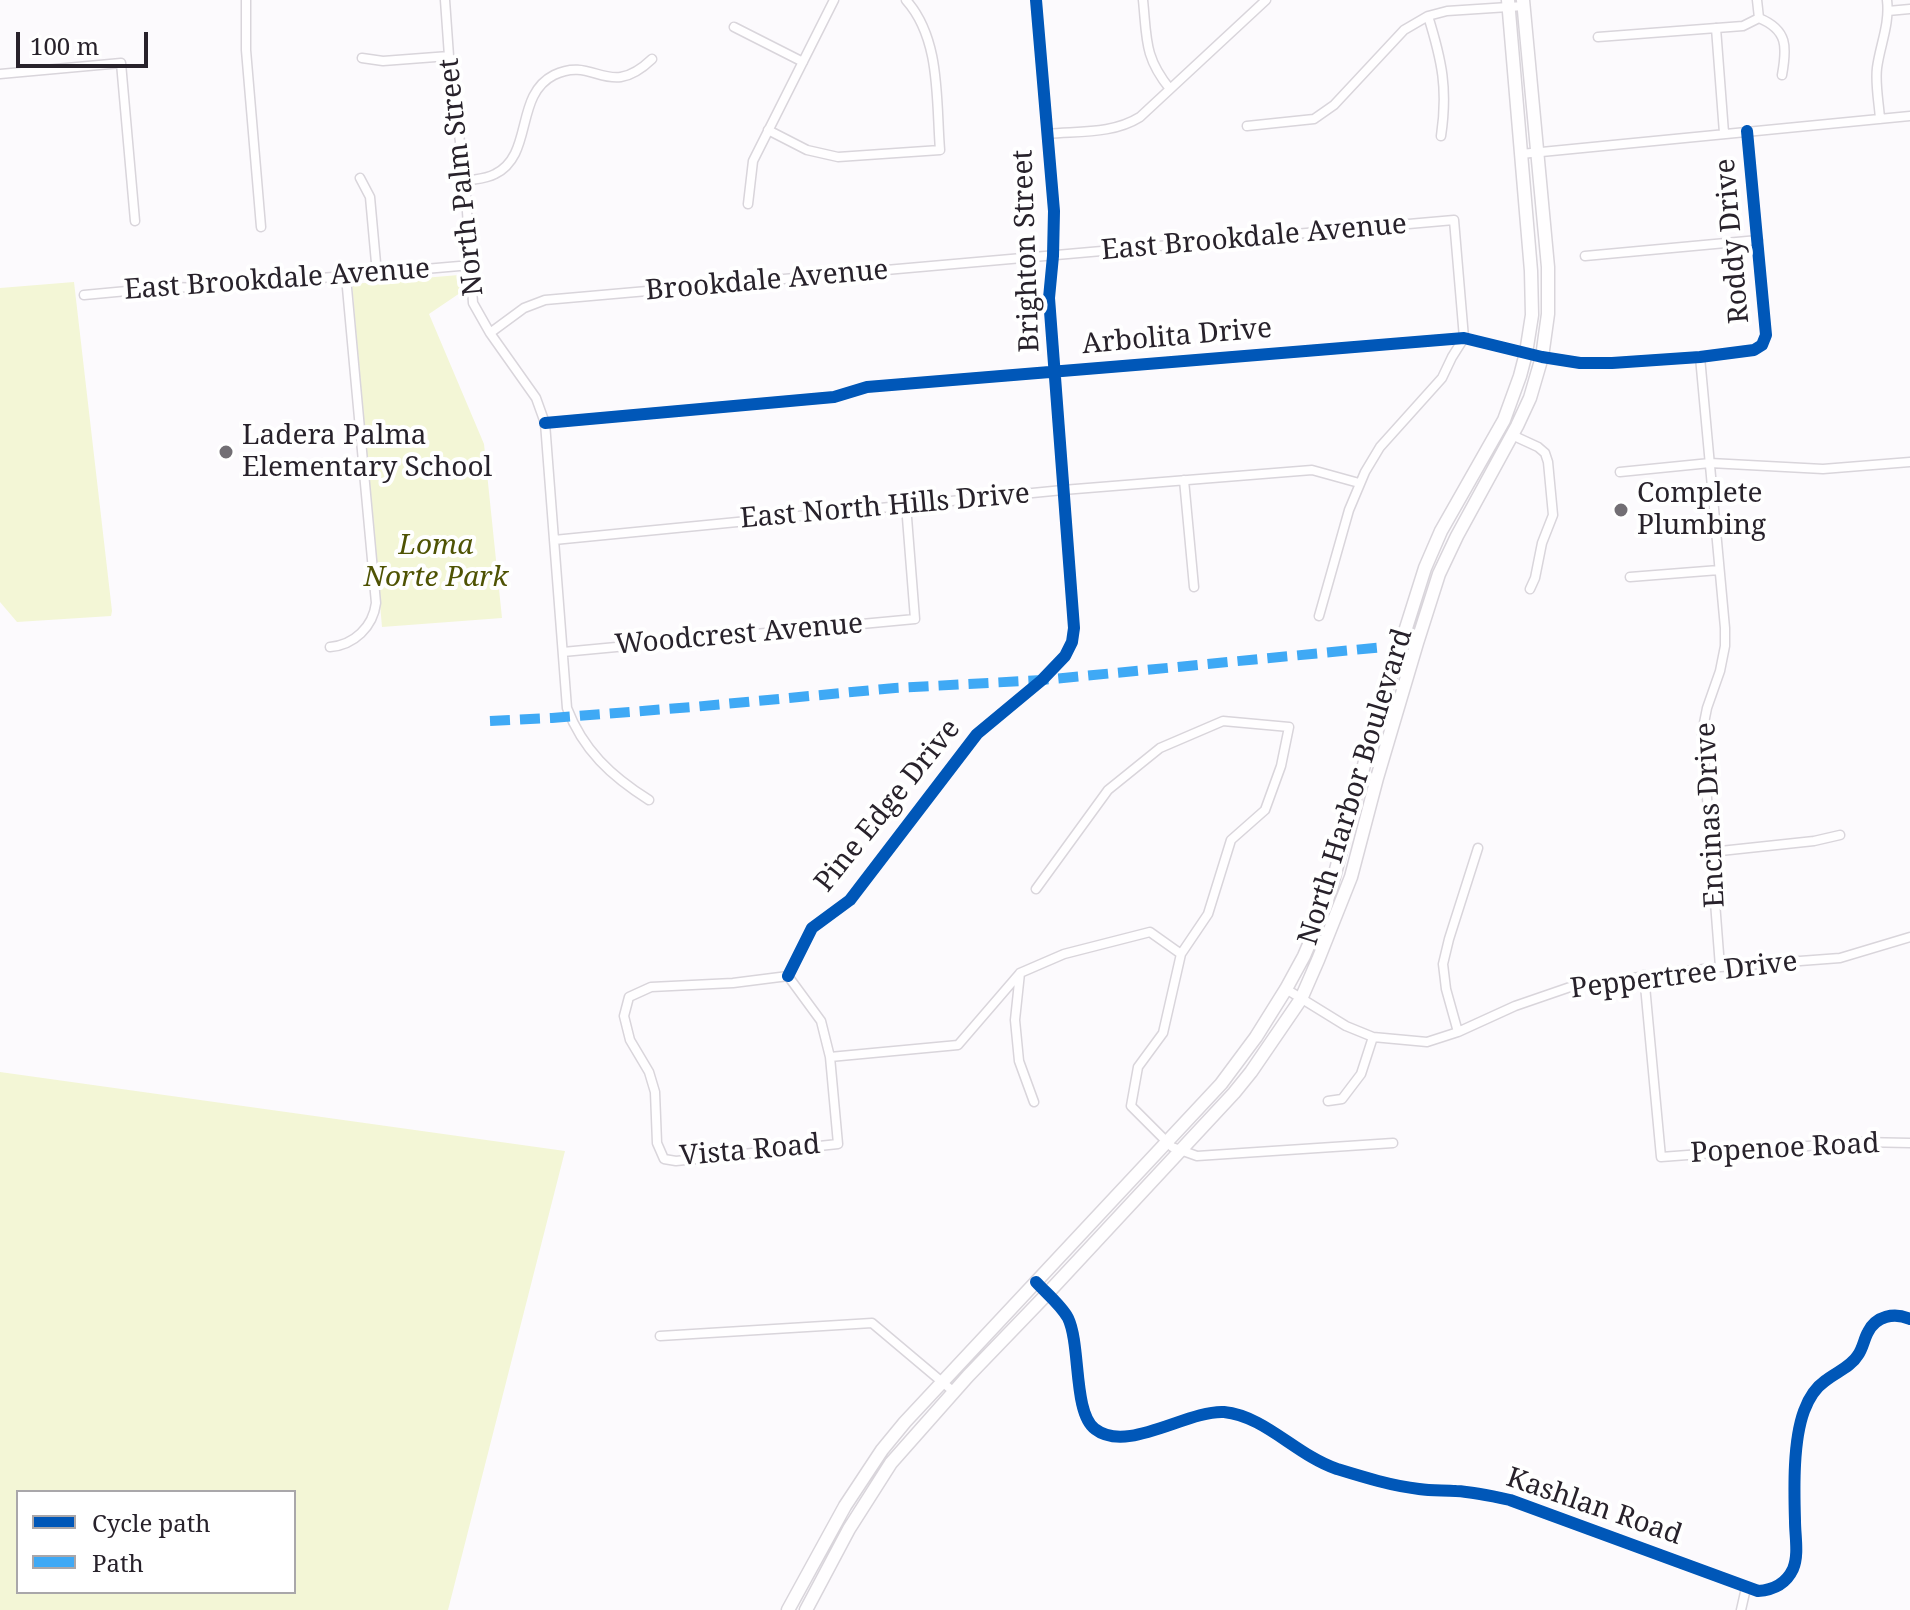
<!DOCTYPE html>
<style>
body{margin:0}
#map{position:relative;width:1910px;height:1610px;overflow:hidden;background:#fcfafd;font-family:"Noto Serif",serif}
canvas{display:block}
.legend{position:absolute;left:16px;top:1490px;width:280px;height:104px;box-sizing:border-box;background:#fff;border:2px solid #a9a7aa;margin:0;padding:10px 14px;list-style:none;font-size:24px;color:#28222b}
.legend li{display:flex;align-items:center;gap:16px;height:40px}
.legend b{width:40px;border:2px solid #a9a7aa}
.scale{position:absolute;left:16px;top:32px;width:132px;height:36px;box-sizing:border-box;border:4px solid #28222b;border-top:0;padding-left:10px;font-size:24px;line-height:28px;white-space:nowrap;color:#28222b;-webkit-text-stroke:6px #fff;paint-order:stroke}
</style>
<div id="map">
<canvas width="1910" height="1610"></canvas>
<ul class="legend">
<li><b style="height:10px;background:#0057b8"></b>Cycle path</li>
<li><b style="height:10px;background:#3fa9f5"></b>Path</li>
</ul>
<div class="scale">100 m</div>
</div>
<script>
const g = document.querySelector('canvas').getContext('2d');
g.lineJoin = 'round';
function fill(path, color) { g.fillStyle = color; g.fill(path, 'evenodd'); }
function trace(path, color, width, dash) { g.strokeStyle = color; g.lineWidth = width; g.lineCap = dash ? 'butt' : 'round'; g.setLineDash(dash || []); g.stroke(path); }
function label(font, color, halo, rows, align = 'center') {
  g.font = font + ' "Noto Serif",serif'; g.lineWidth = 8; g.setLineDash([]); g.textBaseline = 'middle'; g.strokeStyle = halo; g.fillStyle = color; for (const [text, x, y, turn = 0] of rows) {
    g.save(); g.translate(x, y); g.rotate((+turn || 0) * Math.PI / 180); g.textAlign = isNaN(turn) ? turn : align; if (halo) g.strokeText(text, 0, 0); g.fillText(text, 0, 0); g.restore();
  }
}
fill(new Path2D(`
 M459 275 460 293 429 314 484 444 502 618 382 627 352 284Z
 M74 282 112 611 111 616 17 622 0 602V288Z
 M0 1072 565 1151 448 1610H0ZM18 1492H294V1592H18Z`), '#f3f6d6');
const minor = new Path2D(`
 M246 0V50L261 227
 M445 0 449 56 465 181 473 303 490 333 536 398 545 423 567 708C583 750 611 776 649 800
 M1143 0C1147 39 1144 57 1170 89
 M1757 0 1759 18C1788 30 1787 47 1782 75
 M1888 11 1910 9
 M1428 16C1442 61 1448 89 1441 136
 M734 27 803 62
 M1716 28 1724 133
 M1598 37 1743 26 1759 18
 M362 58 383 61 449 56
 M0 74 121 63 135 221
 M1880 119C1879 103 1875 84 1877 68 1880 45 1890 24 1887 0
 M1247 126 1314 119 1334 105 1404 30 1428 16 1447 11 1524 6
 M768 130 807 150 838 157 940 150C936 100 941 39 906 0
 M1048 134C1079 131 1113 134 1140 117L1266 0
 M1521 154 1910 116
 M360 178 370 197 377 274
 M465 181C475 179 486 179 495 174 534 155 514 95 554 75 595 55 608 101 652 59
 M748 204 753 161 834 0
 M1585 256 1758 240
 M84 295 170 287 206 288 471 265
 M490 333 524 308 545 300 1454 220 1464 338 1452 357 1442 378 1380 447 1365 472 1349 510 1319 616
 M1700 357 1725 628V646L1720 671 1707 708 1702 733 1720 967
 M545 423 834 397 867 387 1464 338 1542 357 1580 363H1612L1700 357 1754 350 1762 345 1766 335 1747 131
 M1512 435 1538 447 1545 453 1548 462 1553 515 1542 543 1535 578 1530 589
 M1620 472 1710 463 1823 469 1910 462
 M1184 480 1194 587
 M554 540 1063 490 1312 470 1359 483
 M1630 577 1719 570
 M330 647C354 645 373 627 376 603L346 277
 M563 652 915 619 906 505
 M1711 852 1814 841 1840 835
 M1036 889 1108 790 1160 748 1223 721 1289 727 1281 766 1265 810 1231 840 1208 914 1181 954 1163 1033 1138 1067 1131 1106 1172 1147 1197 1156 1393 1143
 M1020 973 1015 1020 1019 1061 1034 1102
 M1644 975 1661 1157 1861 1142 1910 1143
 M788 976 812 928 850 900 977 734 1042 680 1065 656 1072 642 1074 628 1049 298 1053 256 1054 211 1036 0
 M788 976 821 1021 830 1057 838 1144 676 1161 664 1159 657 1143 655 1092 649 1072 630 1040 624 1016 629 997 651 987 733 983Z
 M1286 989 1346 1026 1373 1037 1427 1042 1458 1032 1515 1006 1576 985 1720 967 1840 958 1910 937
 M1458 1032 1446 989 1443 964 1449 939 1478 848
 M830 1057 958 1045 1020 973 1064 954 1150 932 1181 954
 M1328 1101 1342 1099 1361 1074 1373 1037
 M1036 1282C1046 1293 1061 1305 1068 1318 1081 1345 1073 1413 1095 1429 1127 1454 1187 1410 1224 1412 1265 1416 1296 1455 1337 1469 1363 1477 1392 1486 1419 1489 1432 1491 1444 1490 1456 1491 1474 1492 1492 1496 1510 1500L1758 1591C1773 1590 1786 1584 1793 1569 1799 1555 1795 1536 1795 1521 1794 1488 1793 1441 1804 1411 1808 1400 1815 1388 1825 1381 1836 1372 1851 1367 1858 1355 1863 1348 1864 1339 1868 1332 1876 1316 1894 1312 1910 1319
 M660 1336 872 1323 954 1392
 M1741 1610 1746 1588`);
const primary = new Path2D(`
 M788 1610 845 1506 882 1450 905 1422 1221 1084 1256 1037 1286 989 1304 956 1325 907 1334 877 1371 739 1425 568 1441 531 1504 420 1520 376 1526 353 1532 315 1531 271 1508 0
 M806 1610 849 1529 891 1463 968 1376 1047 1294 1234 1093 1251 1072 1301 999 1318 960 1351 877 1377 778 1417 643 1439 574 1457 536 1517 426 1530 398 1542 357 1548 314V267L1523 0`);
trace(minor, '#d9d5db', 11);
trace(primary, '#d9d5db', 15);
trace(minor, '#fffeff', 8);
trace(primary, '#fffeff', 12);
trace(new Path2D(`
 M490 721 552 718 693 707 895 688 1042 680 1384 647`), '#3fa9f5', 10, [20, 10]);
trace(new Path2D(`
 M545 423 834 397 867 387 1464 338 1542 357 1580 363H1612L1700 357 1754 350 1762 345 1766 335 1747 131
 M788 976 812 928 850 900 977 734 1042 680 1065 656 1072 642 1074 628 1049 298 1053 256 1054 211 1036 0
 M1036 1282C1046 1293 1061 1305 1068 1318 1081 1345 1073 1413 1095 1429 1127 1454 1187 1410 1224 1412 1265 1416 1296 1455 1337 1469 1363 1477 1392 1486 1419 1489 1432 1491 1444 1490 1456 1491 1474 1492 1492 1496 1510 1500L1758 1591C1773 1590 1786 1584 1793 1569 1799 1555 1795 1536 1795 1521 1794 1488 1793 1441 1804 1411 1808 1400 1815 1388 1825 1381 1836 1372 1851 1367 1858 1355 1863 1348 1864 1339 1868 1332 1876 1316 1894 1312 1910 1319`), '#0057b8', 12);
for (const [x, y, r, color] of [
 [226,452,8,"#726e74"],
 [1621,510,8,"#726e74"]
]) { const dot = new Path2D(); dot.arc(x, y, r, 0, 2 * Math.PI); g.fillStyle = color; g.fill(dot); trace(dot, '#fff', 3); }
label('28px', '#28222b', '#fff', [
 ["North Palm Street",462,177,-96],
 ["East Brookdale Avenue",1254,238,-5],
 ["Roddy Drive",1733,241,-95],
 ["Brighton Street",1027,251,-92],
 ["East Brookdale Avenue",277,280,-4],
 ["Brookdale Avenue",767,281,-5],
 ["Arbolita Drive",1177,337,-5],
 ["East North Hills Drive",885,507,-5],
 ["Woodcrest Avenue",739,635,-5],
 ["North Harbor Boulevard",1356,787,-73],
 ["Pine Edge Drive",888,806,-51],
 ["Encinas Drive",1711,815,-93],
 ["Peppertree Drive",1684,976,-7],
 ["Popenoe Road",1785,1149,-3],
 ["Vista Road",750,1151,-5],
 ["Kashlan Road",1594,1507,19]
]);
label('28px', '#28222b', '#fff', [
 ["Ladera Palma",242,436],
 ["Elementary School",242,468],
 ["Complete",1637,494],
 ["Plumbing",1637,526]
], 'left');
label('italic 28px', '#4f5304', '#fff', [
 ["Loma",436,546],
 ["Norte Park",436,578]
]);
</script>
